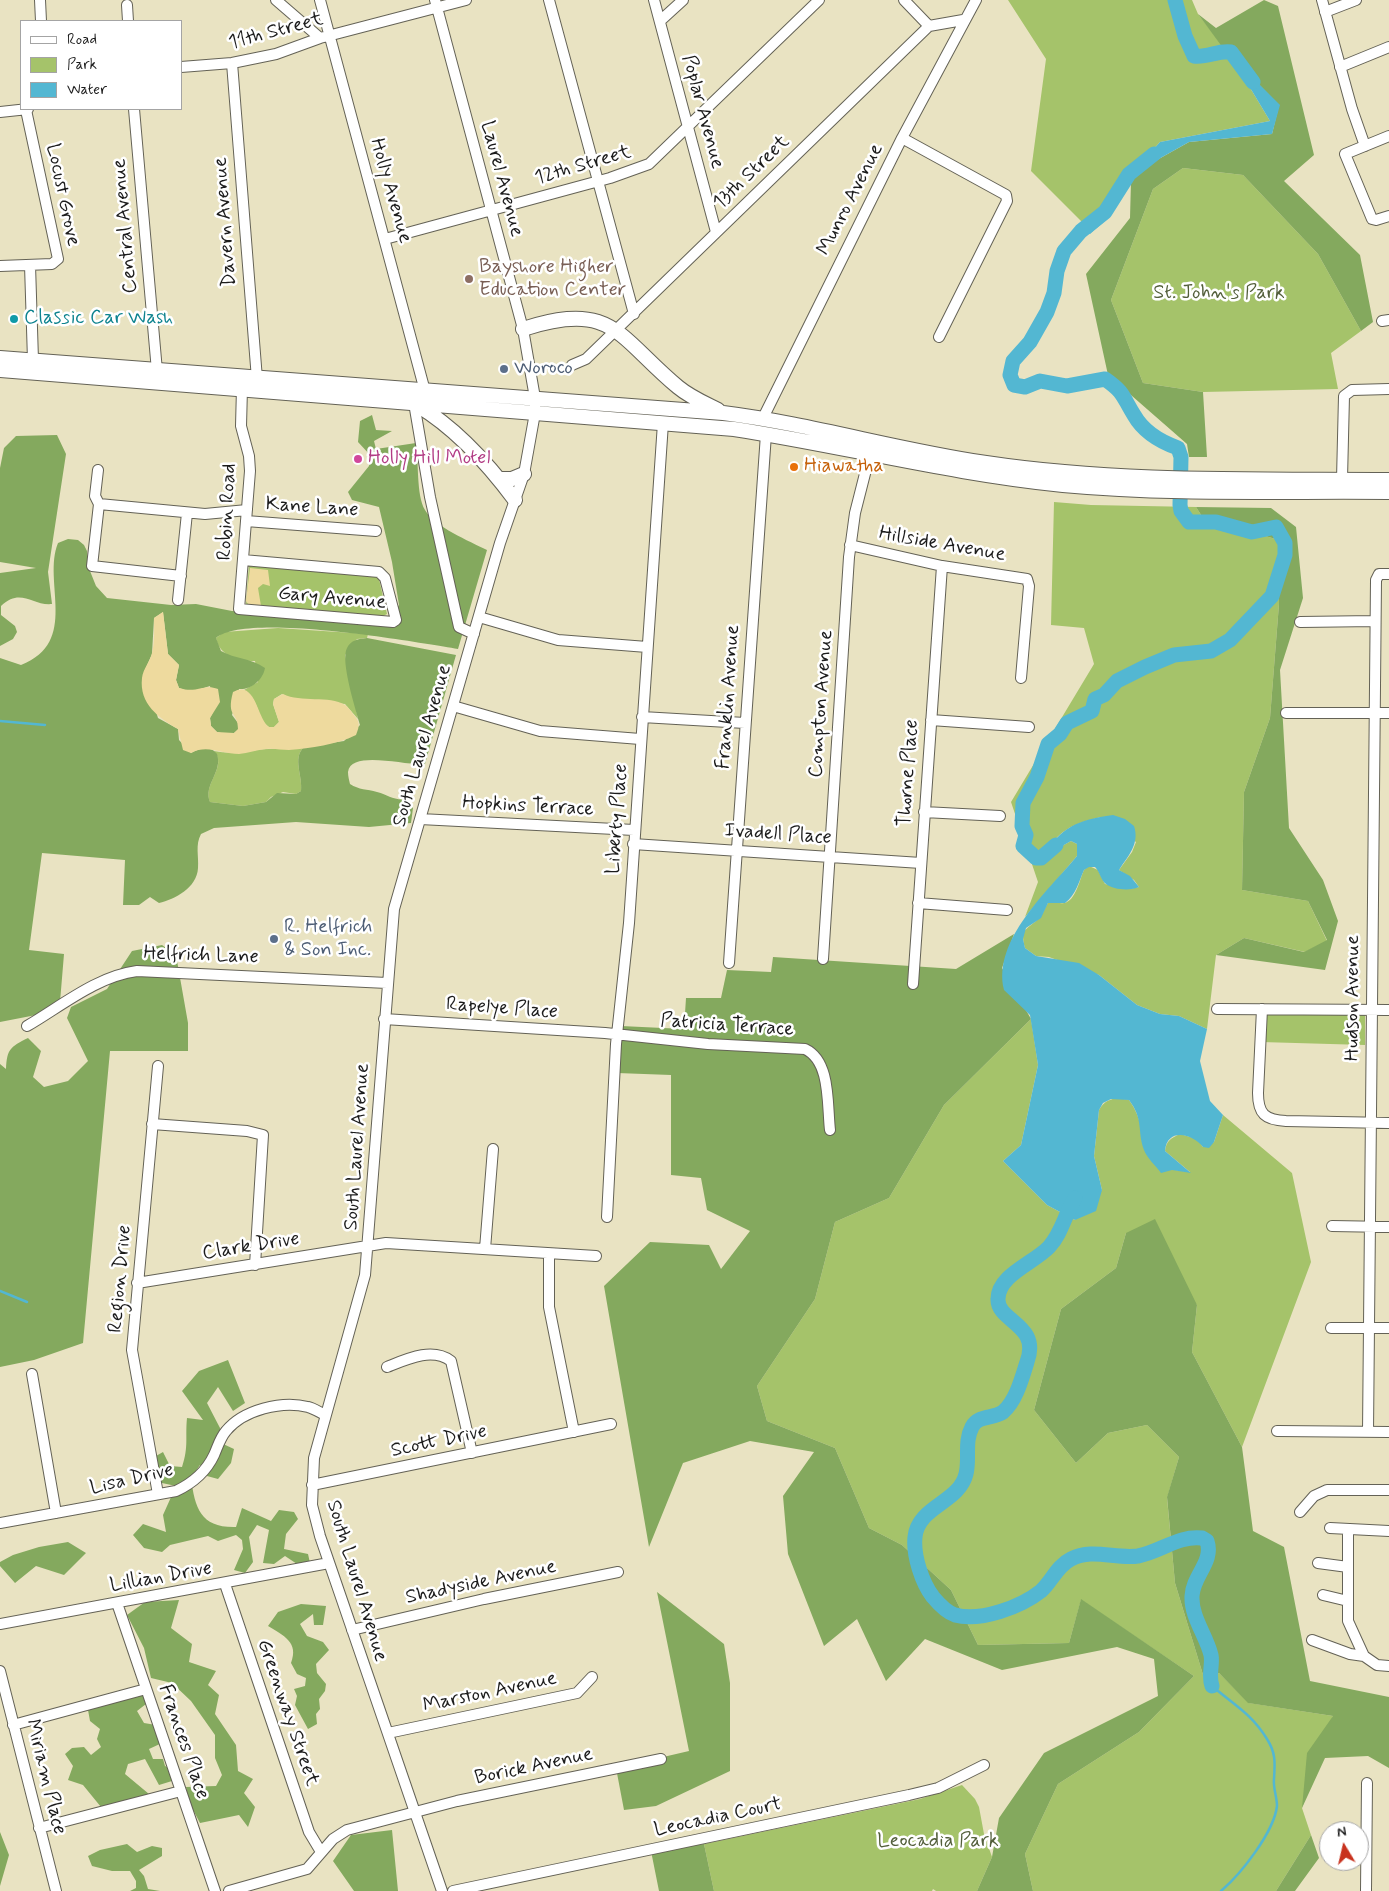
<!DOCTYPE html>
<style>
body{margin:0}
#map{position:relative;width:1389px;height:1891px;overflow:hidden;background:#e9e3c2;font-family:Mynerve,sans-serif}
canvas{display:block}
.legend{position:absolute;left:20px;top:20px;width:162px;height:90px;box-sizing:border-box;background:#fff;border:1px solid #a4a4a4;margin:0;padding:6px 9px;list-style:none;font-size:15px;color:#1c1c1c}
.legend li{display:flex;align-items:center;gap:10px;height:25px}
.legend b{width:25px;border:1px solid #a4a4a4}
.north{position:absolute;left:1319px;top:1821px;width:50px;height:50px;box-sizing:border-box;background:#fff;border:1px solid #a4a4a4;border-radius:50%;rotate:351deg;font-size:14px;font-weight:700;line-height:20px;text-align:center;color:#1c1c1c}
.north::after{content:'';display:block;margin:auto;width:18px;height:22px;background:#c8321e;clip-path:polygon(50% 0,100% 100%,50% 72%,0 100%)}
</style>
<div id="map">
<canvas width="1389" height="1891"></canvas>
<ul class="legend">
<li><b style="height:6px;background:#fff"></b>Road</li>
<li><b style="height:14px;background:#a5c36a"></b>Park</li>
<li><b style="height:14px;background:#53b7d2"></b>Water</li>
</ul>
<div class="north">N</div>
</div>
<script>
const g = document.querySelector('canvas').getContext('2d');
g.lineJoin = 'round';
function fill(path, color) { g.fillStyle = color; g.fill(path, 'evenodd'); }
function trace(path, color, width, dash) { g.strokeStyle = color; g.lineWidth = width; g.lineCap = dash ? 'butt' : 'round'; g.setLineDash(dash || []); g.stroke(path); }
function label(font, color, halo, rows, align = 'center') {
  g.font = font + ' Mynerve,sans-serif'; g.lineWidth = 5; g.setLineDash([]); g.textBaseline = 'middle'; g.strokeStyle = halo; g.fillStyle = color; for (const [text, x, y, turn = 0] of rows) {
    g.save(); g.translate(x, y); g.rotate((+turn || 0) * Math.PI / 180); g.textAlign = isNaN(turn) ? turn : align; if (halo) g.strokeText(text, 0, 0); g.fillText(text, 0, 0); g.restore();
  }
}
fill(new Path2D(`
 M1008 0H1192L1198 14 1231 56 1270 121 1160 142 1085 225 1031 171 1046 59Z
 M1183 168 1243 175 1318 254 1361 331 1331 353 1338 389 1203 392 1143 383 1111 300 1153 189Z
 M1054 502 1091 505 1196 507 1203 518 1279 540V604L1270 718 1244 792 1242 890 1308 901 1327 941 1305 952 1244 938 1216 955 1207 1029 1179 1016 1160 1014 1137 1005 1099 975 1049 957 1036 956 1025 948C1020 929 1025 931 1037 920 1043 915 1044 909 1048 903 1054 901 1059 904 1064 903 1076 901 1080 878 1084 870L1089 866 1098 870 1105 884 1129 889 1139 887 1134 880 1119 870 1132 852 1136 842 1101 817C1069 825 1060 830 1042 857L1071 841 1077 844V856L1025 917 1038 882 1011 802 1094 664 1084 628 1051 625Z
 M249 565 376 576 379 579 387 614 383 616 246 605Z
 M278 628 368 634 367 638 357 639 345 655 358 719 345 704 290 698 282 694 274 699 273 704 279 722 274 727H269C255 717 262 703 244 690L258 682 255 661C239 661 219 656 216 638L224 632Z
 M304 747C292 758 303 776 301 791L296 794 283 792 271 797 266 802 243 806 210 802C202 784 228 767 214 751 235 755 248 750 269 749 281 748 292 750 304 747Z
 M1262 1011 1365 1014V1045L1261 1042Z
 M1031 1019 1038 1065 1021 1145 1003 1161 1047 1205 1075 1220 1102 1190 1094 1156 1099 1110C1106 1098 1116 1097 1129 1100 1156 1137 1124 1166 1190 1172L1165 1151C1166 1141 1171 1138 1180 1134L1197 1139 1203 1147 1214 1142 1223 1115 1292 1173 1311 1262 1242 1447 1192 1352 1197 1305 1126 1233 1116 1268 1061 1309 1034 1410 1076 1463 1108 1433 1147 1425 1179 1457 1167 1498 1175 1583 1204 1678 1219 1673 1249 1703 1333 1716 1302 1808 1311 1835 1276 1891H1033L1025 1854 1058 1784 1139 1732 1194 1676 1081 1600 1069 1643 978 1645 951 1590 902 1545 869 1528 835 1448 767 1421 757 1386 815 1299 835 1222 889 1198 944 1105Z
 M962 1785 975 1799 979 1807 984 1834 992 1857 977 1891H936L933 1889 932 1891H714L704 1844 920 1799Z`), '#a5c36a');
fill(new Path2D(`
 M1264 0 1278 6 1314 155 1284 181 1360 255 1373 322 1361 331 1318 254 1243 175 1183 168 1153 189 1111 300 1143 383 1203 392 1207 457H1189L1187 444 1108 375 1086 274 1130 218 1131 181 1148 165 1189 142 1272 134 1279 105 1223 48 1198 14 1216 28Z
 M372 415 376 430 392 431 374 441 376 449 416 443C419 461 416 495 425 510 435 527 469 541 487 550L458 649C414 642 247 612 216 638L221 651C235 659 251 658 265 668 263 680 251 690 239 689L232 715 238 723 239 729 234 733 225 734 217 732 211 726 210 718 214 710 210 686 191 692 179 688 176 680 179 665 168 654 163 612 154 618 152 654 144 672 158 718 178 729 179 740 191 753C199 748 210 745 217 754 223 772 203 785 210 802L243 806 266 802 277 793 296 794 301 791C303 776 292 758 304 747L344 741 360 725C356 710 340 661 347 648 351 640 358 639 367 638L456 655 425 764C410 767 351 749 348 772 348 776 349 780 350 784 359 790 367 789 377 792 389 795 393 801 408 799L413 808 411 823 369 827 296 822 214 828 201 834C195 845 199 856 198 868 197 888 175 899 159 903L150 897 139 905H123L125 860 42 853 29 950 64 954 60 1002 36 1015 0 1022V658L21 665C80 642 42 582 58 543L68 539 78 540 84 545 87 551 88 566 96 586 107 598 171 605 196 604 232 611 390 619 399 605 392 562 379 507 352 500 348 492 369 466 371 456 358 442 360 421Z
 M57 435 66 454 48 572 52 604C32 606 21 587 1 606V615L15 626 17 632 13 639 0 646V573L36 568 0 562V468L4 448 16 436Z
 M1196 507 1271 508 1296 527 1303 598 1280 670 1289 828 1323 880 1338 921 1325 970 1216 955 1244 938 1304 952 1327 940 1308 901 1242 890 1244 792 1270 718 1279 604V540L1203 518Z
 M1014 934 1002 968 1031 1019 944 1105 889 1198 835 1222 815 1299 757 1386 767 1421 835 1448 869 1528 902 1545 951 1590 978 1645 1069 1643 1081 1599 1194 1676 1139 1732 1058 1784 1025 1854 1033 1891H977L992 1857 999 1818 1044 1753 1158 1696 1154 1659 1117 1647 1002 1670 925 1639 886 1681 857 1619 824 1646 788 1554 783 1496 814 1452 750 1441 683 1463 649 1547 604 1286 650 1242 709 1245 721 1269 750 1231 707 1210 701 1178 671 1175V1075L617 1073 621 1026 684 1029 686 998H721L727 970 771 972 773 957 956 969Z
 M162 945 176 955 188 1023V1051H110L83 1343 34 1360 0 1367V1064L6 1069C7 1049 10 1047 28 1038L41 1051 33 1077 44 1087 68 1081 88 1061 67 1018 71 1007 107 989 132 951Z
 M1155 1219 1197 1305 1192 1352 1242 1447 1253 1531 1284 1547 1310 1681 1389 1697V1768L1368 1756 1325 1758 1302 1808 1307 1753 1333 1716 1248 1703 1219 1673 1204 1678 1175 1583 1167 1497 1179 1457 1147 1425 1108 1433 1076 1463 1034 1410 1061 1309 1116 1268 1126 1233Z
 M228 1360 245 1403 233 1411 218 1387 207 1403 220 1428 221 1443 234 1449 231 1463 218 1479 207 1476 200 1465 191 1478C195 1509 201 1528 236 1527L242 1508 271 1521 279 1510 294 1512 298 1519 286 1534 284 1549 308 1554 310 1563 297 1564 285 1556 274 1564 263 1563 269 1530 257 1525 249 1537 253 1562 245 1573 234 1570 243 1549 242 1540 236 1535 218 1541 208 1536 170 1545 162 1552 144 1548 133 1535 143 1524 166 1532 163 1515 176 1486 162 1483 156 1473V1456L163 1452 170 1466 182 1467C189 1446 185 1438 187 1418L203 1420 182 1391 199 1371Z
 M68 1542 86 1553 64 1575 36 1566 15 1583 0 1566V1562L13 1555 39 1547Z
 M657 1592 724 1644 730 1683V1771L656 1806 624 1810 616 1768 689 1751Z
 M179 1600 171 1628 192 1644 189 1662 216 1671 208 1685 219 1695 215 1714 236 1745 238 1771 253 1779 244 1793 255 1807 248 1827 239 1815 200 1823 189 1802 186 1787 216 1786 222 1775 215 1758V1735L191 1701 172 1683 151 1678 144 1648 127 1615 145 1602Z
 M301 1604 326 1606 323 1625H314L313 1614 300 1624 307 1636 323 1642 329 1650 316 1664 317 1673 326 1684 325 1691 319 1699 320 1709 316 1714 317 1724 308 1729 295 1705 297 1696 294 1689 305 1686 306 1678 297 1674 291 1663C299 1642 284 1636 268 1626L278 1612Z
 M146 1694V1704L137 1711 144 1723 156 1725 162 1743 149 1749 153 1759H163L165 1766 173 1770 172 1781 159 1785 145 1759 128 1764 125 1774 149 1794 125 1805 101 1807 83 1785 68 1780 73 1766 65 1754 72 1748 84 1747 91 1755 101 1747 97 1739 100 1729 90 1721 88 1710 113 1700Z
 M392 1830 398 1891H354L333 1861 351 1835Z
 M0 1832 9 1855 0 1886Z
 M1311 1835 1319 1858 1295 1891H1276Z
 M127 1844 137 1852 152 1846 162 1848V1856L139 1870 144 1876 148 1889 160 1891H130L136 1888V1881L130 1871H112L92 1866 88 1856 100 1850Z
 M704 1844 714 1891H659L651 1851Z`), '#84a95e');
fill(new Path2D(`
 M250 568 268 570 270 586 263 584 258 588 261 606 248 604 246 601Z
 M163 612 168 654 179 665 176 680 179 688C198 694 203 683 218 689L220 702 210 718 211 726 217 732 234 733 238 729C238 711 226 718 233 692 256 679 257 719 269 727H274L279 722 273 704 274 699 283 694C301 703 329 695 345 705 348 707 351 711 353 714 360 722 360 725 356 735 336 745 311 748 289 750 281 750 274 748 266 749 257 750 248 753 239 754 222 754 207 744 191 753L183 750 178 729C159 718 139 704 142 678 143 669 150 662 152 653 155 642 154 629 154 618Z`), '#eeda9e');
fill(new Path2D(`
 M1231 56 1280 105 1272 134 1189 142 1148 165 1122 189 1105 221 1090 234 1085 230V225L1160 142 1270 121Z
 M1113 815 1125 819 1134 826C1140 844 1128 856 1119 870L1130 876 1139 887C1131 891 1113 890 1106 884 1101 881 1100 872 1095 867H1089L1084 870C1079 881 1076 895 1065 903H1048L1041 918 1026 928 1023 939 1025 948 1036 956 1079 963 1099 975 1137 1005 1160 1014 1179 1016 1207 1029 1200 1061 1210 1101 1223 1115 1214 1142 1209 1148 1203 1147C1193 1134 1167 1127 1165 1151L1191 1173 1172 1170 1161 1173C1156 1166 1147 1158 1144 1150 1137 1131 1144 1120 1129 1100L1111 1099 1103 1103 1099 1110 1094 1156 1102 1190 1096 1211 1075 1220 1047 1205 1003 1161 1021 1145 1038 1065 1030 1015 1004 990C992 940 1048 891 1077 856V844L1071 841 1041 858C1062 827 1076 820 1113 815Z`), '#53b7d2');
trace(new Path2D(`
 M0 721 45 725
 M0 1291 27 1302
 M1212 1686C1233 1704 1252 1714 1267 1739 1276 1753 1275 1763 1274 1779 1273 1788 1277 1797 1277 1806 1274 1832 1241 1874 1221 1891`), '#53b7d2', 2.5);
trace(new Path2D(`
 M1175 0 1185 36 1194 56C1207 58 1218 50 1231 52L1253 82
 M1056 845 1041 858H1036L1023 846 1026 835 1022 826 1023 803 1037 777 1048 744 1060 734 1067 723 1092 711 1095 699 1104 695 1117 681 1145 667 1174 655 1211 651 1230 640 1272 596 1285 555V543L1276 527 1252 532 1216 522H1189L1181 511 1180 505 1181 457 1178 448C1161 442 1143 431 1134 415 1122 396 1125 393 1105 379L1067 386 1040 381 1025 387 1014 385 1010 375 1013 361 1030 342 1047 312 1054 293 1057 271 1064 251 1081 231 1105 212 1129 174 1154 154
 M1075 1198C1065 1214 1062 1233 1049 1247 1034 1263 998 1275 998 1299 997 1322 1041 1324 1027 1362 1022 1378 1016 1401 1003 1412 993 1419 978 1415 972 1427 964 1442 970 1458 966 1474 959 1503 918 1506 915 1537 913 1555 922 1583 933 1597 938 1603 946 1612 955 1615 980 1622 1021 1607 1041 1591 1052 1581 1057 1566 1071 1559 1092 1548 1115 1559 1138 1556 1160 1552 1179 1535 1202 1538L1207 1541C1214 1562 1193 1575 1192 1596 1191 1617 1206 1635 1211 1655 1213 1665 1208 1675 1212 1686`), '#53b7d2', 15);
const minor = new Path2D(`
 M40 0 41 21
 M276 0 320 38
 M320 0 425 391
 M435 0 523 329 535 398V413L524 474 500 543 394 909 365 1275 314 1458 312 1505 320 1536 442 1891
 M549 0 634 314
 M654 0 716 232
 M904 0 929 26
 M1322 0 1352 109 1365 146
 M127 5 128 21
 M1325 12 1356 0
 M660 21 683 0
 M232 63 257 379
 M181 67 232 63 276 54 320 38 466 0
 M1340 67 1389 47
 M134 109 157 371
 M0 112 28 109
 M1389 136 1345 154 1372 219 1376 220 1389 216
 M902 138 1006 195 1007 201 939 337
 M385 239 610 178 649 164 819 0
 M30 265 33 360
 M0 266 52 264 58 259 26 110
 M1382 321 1389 320
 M572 365 586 359 929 26 963 20
 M242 388 241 426 249 456 250 471 239 609 393 622 396 620 385 578 379 572 243 560
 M414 403 430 497 459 627 474 634
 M763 418 902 138 976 0
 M98 470 95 496 99 504 205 514 247 510
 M1342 479 1344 396 1352 390 1389 389
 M99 504 92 566 181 576
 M246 521 376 531
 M850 545 942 566 1027 579 1029 586 1021 678
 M178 600 187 513
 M479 617 558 640 647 647
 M1300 622 1375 621
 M453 706 540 731 640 739
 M1286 713H1389
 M642 717 745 723
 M931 720 1029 727
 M924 812 1000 816
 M420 819 634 830
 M633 844 921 863
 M918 903 1007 910
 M823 959 849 557 855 513 870 454
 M729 963 766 434
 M913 984 942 566
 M1217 1009 1389 1010
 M1262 1009 1258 1093C1258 1114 1265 1120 1286 1121L1389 1123
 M384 1019 605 1033 708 1044 805 1049C831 1061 827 1105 830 1130
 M27 1026C60 1007 97 976 137 971L387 983
 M158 1066 132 1350 158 1494
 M152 1124 247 1131 263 1135 255 1265
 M607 1217 616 1044 629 923 663 423
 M1332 1226 1389 1227
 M485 1249 493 1149
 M549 1254V1307L574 1432
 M137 1283 386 1243 596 1256
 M1331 1328H1389
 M387 1367C407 1359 432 1347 451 1361L472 1453
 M32 1374 56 1513
 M1277 1431 1389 1432
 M1368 1432 1376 580 1379 574H1389
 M312 1485 611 1424
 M1300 1512 1314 1496 1327 1490H1389
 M0 1523 176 1491C193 1483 206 1472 214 1455 218 1446 220 1438 226 1431 243 1410 282 1400 308 1407 313 1408 319 1412 325 1415
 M1330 1528 1389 1531
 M1348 1529V1621L1364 1656
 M1318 1563 1348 1567
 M225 1584 309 1832 321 1852
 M1323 1595 1348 1601
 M117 1603 215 1891
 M0 1624 329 1563
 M352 1630 484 1599 618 1572
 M1312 1640 1350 1654 1364 1656 1377 1665 1389 1666
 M0 1671 56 1891
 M13 1725 146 1689
 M388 1733 577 1693 592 1677
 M39 1828 181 1791
 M229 1891 307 1869 333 1839 347 1830 457 1801 661 1759
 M453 1891 909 1795 938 1788 984 1765
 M1366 1891 1367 1783`);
const highway = new Path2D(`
 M523 329C613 300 617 336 678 387 690 397 704 403 718 410
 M0 358 723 413C811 424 897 450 986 463 1119 483 1255 479 1389 480
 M0 370 734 429C844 446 952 474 1063 485 1171 495 1281 491 1389 492
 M417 405C454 427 489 465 515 500
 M500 479H512L524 474`);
trace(minor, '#646256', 12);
trace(highway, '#646256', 16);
trace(minor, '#fff', 10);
trace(highway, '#fff', 14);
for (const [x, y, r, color] of [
 [469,279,5,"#8d6e63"],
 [14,319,5,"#0f9aa8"],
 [504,369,5,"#5c6f8a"],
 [358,459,5,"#d1479c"],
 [794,467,5,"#e8710a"],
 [274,939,5,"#5c6f8a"]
]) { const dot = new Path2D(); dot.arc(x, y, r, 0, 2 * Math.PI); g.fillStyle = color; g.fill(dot); trace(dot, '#fff', 2); }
label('20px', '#1c1c1c', '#fff', [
 ["11th Street",276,32,-15],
 ["Poplar Avenue",702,112,75],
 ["12th Street",583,166,-16],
 ["13th Street",752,173,-44],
 ["Laurel Avenue",501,179,75],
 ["Holly Avenue",390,191,74],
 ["Locust Grove",62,195,78],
 ["Munro Avenue",851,200,-63],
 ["Davern Avenue",226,222,-94],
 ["Central Avenue",126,226,-95],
 ["Kane Lane",312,508,4],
 ["Robin Road",228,512,-87],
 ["Hillside Avenue",942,545,10],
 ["Gary Avenue",332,599,5],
 ["Franklin Avenue",729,697,-86],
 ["Compton Avenue",822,704,-86],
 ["South Laurel Avenue",423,746,-74],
 ["Thorne Place",909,773,-86],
 ["Hopkins Terrace",528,807,3],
 ["Liberty Place",618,819,-86],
 ["Ivadell Place",778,835,4],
 ["Helfrich Lane",201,956,2],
 ["Hudson Avenue",1354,998,-90],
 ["Rapelye Place",502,1009,4],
 ["Patricia Terrace",727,1026,4],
 ["South Laurel Avenue",358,1147,-86],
 ["Clark Drive",251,1247,-9],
 ["Region Drive",121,1279,-85],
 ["Scott Drive",439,1442,-12],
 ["Lisa Drive",132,1480,-13],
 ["Lillian Drive",161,1578,-10],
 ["South Laurel Avenue",356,1581,73],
 ["Shadyside Avenue",481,1583,-12],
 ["Marston Avenue",490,1693,-12],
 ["Greenway Street",287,1713,71],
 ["Frances Place",183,1742,71],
 ["Borick Avenue",534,1767,-12],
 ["Miriam Place",45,1777,76],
 ["Leocadia Court",718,1818,-12]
]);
label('20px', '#785e54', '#fff', [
 ["Bayshore Higher",479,268],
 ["Education Center",479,291]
], 'left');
label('20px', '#535f3b', '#fff', [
 ["St. John's Park",1219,294],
 ["Leocadia Park",938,1842]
]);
label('20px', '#0d838f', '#fff', [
 ["Classic Car Wash",24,319]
], 'left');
label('20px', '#4e5e75', '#fff', [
 ["Woroco",514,369],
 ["R. Helfrich",284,928],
 ["& Son Inc.",284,951]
], 'left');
label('20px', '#b23c85', '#fff', [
 ["Holly Hill Motel",368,459]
], 'left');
label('20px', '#c56008', '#fff', [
 ["Hiawatha",804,467]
], 'left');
</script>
